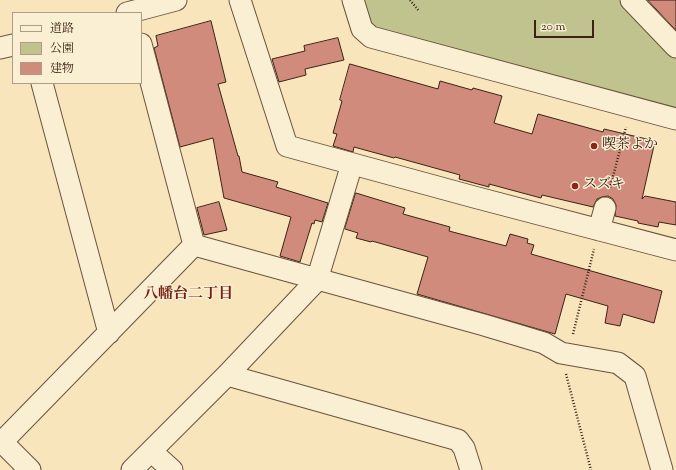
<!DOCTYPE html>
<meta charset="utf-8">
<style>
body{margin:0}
#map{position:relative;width:676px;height:470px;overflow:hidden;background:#f8e5bc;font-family:"Sorts Mill Goudy","Noto Serif JP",serif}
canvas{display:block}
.legend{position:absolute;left:12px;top:12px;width:130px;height:72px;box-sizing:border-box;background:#faeed3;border:1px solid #ae9c86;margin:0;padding:5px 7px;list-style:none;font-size:12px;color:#3b2213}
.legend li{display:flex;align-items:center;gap:8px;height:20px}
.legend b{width:20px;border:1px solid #ae9c86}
.scale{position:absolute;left:534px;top:20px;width:60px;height:18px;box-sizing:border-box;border:2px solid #3b2213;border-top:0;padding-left:5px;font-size:12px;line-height:14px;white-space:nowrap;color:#3b2213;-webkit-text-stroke:3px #faeed3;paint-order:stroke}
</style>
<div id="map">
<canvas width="676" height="470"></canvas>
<ul class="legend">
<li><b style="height:5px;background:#faeed3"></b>道路</li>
<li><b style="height:11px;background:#c1c38e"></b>公園</li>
<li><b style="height:11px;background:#d08b7d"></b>建物</li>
</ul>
<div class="scale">20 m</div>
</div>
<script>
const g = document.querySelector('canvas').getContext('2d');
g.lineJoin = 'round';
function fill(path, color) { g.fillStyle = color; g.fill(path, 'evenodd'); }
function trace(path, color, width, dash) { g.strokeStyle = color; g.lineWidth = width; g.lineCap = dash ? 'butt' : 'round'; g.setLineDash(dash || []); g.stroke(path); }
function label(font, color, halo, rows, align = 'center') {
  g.font = font + ' "Sorts Mill Goudy","Noto Serif JP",serif'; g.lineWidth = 3; g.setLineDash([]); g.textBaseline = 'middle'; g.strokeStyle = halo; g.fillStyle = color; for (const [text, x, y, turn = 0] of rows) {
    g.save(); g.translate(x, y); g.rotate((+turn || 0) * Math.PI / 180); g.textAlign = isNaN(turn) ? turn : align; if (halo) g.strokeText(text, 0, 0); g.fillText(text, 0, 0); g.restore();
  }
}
fill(new Path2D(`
 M363 0H620L676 56V119L373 35Z`), '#c1c38e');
const building = new Path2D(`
 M648 0H676V30Z
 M211 21 226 82 218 84 238 156H239L242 172 278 182 276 187 328 203 322 222 315 220 314 224 312 223 300 262 280 256 291 217 224 198 213 138 180 147 154 48 158 46 156 36Z
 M338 38 344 60 305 69 306 75 279 82 272 59 305 51 304 46Z
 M350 64 438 89 440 81 472 90 473 88 502 96 494 123 532 134 538 114 603 132 604 129 655 141 642 199 645 196 676 202V225L659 222 658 227 638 223V221L615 216 616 205 613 199 608 196 602 197 597 199 593 207 542 195 541 198 489 184V187L459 179 460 175 395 157 394 158 354 147 353 152 333 146 337 134 333 133 342 101 340 100Z
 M356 193 405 208 403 214 450 227 449 231 506 246 510 234 528 239 527 243 534 245 531 254 662 291 654 323 623 314 620 326 605 323 608 306 566 294 555 334 417 294 428 257 372 241 371 242 356 238 358 233 345 229Z
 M219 202 227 230 204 235 197 208Z`);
fill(building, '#d08b7d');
trace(building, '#3b2213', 1);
const minor = new Path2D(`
 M240 0 287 146 474 197 676 250
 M353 0 362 29 371 37 676 119
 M631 0 676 47
 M127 13 176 0
 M141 44 194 245
 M0 48 13 45
 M42 83 109 333
 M599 230 605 208
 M194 245 484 325 544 343 561 353 618 363 635 376 662 470
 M227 375 458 440 464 448 471 470
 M0 440 30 470
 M2 442 194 245
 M151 451 172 470
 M132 470 227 375 317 280 352 164`);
trace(minor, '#6a533d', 23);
trace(new Path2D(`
 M410 0 419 11
 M610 188 626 127
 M573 334 594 249
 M566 374 591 470`), '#3b2213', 2.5, [1, 2]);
trace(minor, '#faeed3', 21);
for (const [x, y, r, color] of [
 [594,146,4,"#8f2418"],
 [575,186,4,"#8f2418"]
]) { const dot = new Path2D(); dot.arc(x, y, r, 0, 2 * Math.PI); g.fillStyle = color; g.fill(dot); trace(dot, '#faeed3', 1.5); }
label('14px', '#3b2213', '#faeed3', [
 ["喫茶よか",602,146],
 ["スズキ",583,186]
], 'left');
label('bold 15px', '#7a1f14', '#faeed3', [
 ["八幡台二丁目",188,295]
]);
</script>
